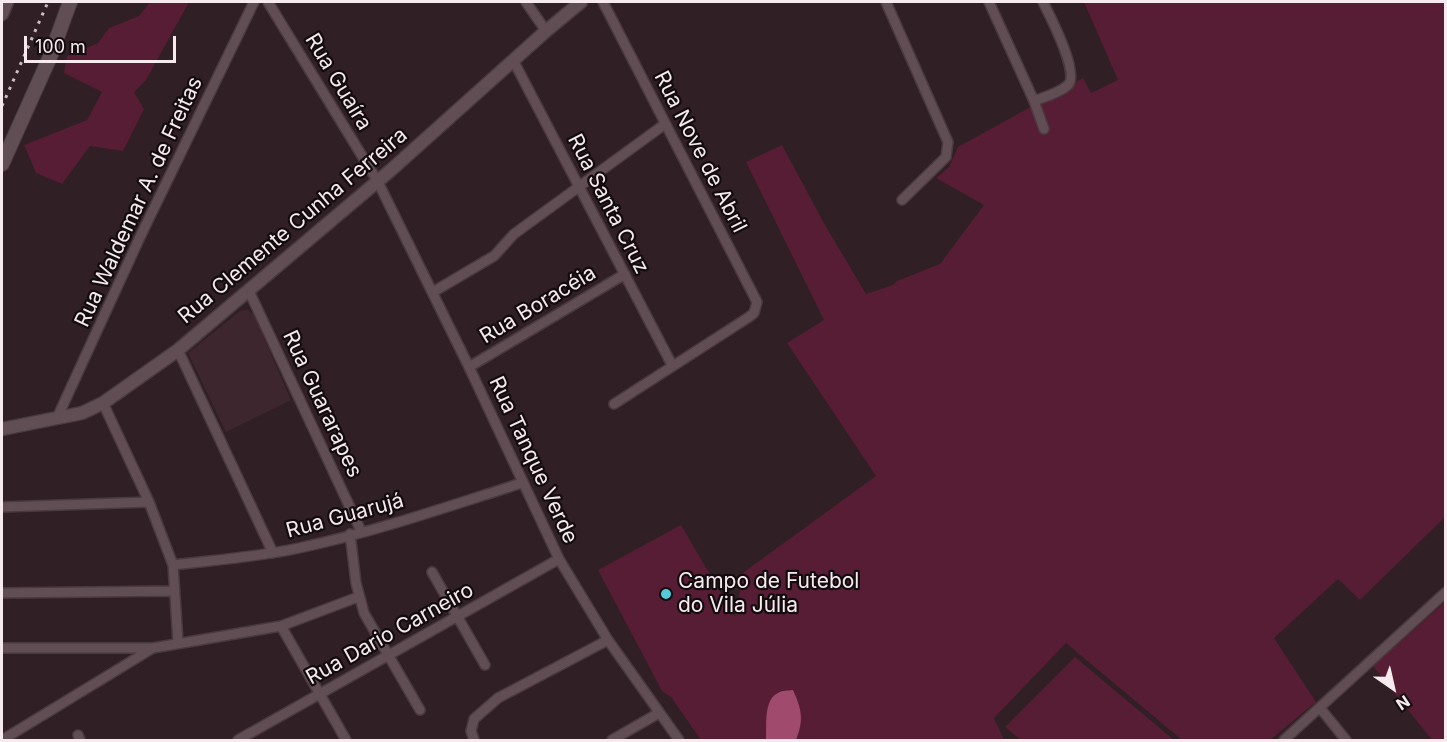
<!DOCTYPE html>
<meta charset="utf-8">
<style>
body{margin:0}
#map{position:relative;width:1447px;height:742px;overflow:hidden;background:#301f25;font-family:Inter,sans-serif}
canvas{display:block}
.frame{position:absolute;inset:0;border:3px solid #f6eaee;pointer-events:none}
.north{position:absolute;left:1363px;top:658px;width:60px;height:60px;-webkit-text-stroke:4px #130c0e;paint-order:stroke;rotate:146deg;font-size:16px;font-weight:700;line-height:24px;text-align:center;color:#f6eaee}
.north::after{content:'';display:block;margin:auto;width:21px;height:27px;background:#f6eaee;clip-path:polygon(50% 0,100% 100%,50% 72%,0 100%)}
.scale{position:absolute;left:24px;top:36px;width:152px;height:27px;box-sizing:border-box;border:3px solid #f6eaee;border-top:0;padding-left:8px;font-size:18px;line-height:21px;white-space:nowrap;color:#f6eaee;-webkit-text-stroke:4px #130c0e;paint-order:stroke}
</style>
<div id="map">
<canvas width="1447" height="742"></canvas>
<div class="frame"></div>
<div class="north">N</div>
<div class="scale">100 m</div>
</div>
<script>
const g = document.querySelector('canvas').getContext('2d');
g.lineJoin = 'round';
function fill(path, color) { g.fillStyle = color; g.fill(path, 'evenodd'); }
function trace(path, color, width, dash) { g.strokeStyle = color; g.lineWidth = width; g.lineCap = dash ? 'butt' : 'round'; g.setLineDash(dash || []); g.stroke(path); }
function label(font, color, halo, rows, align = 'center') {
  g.font = font + ' Inter,sans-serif'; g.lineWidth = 4.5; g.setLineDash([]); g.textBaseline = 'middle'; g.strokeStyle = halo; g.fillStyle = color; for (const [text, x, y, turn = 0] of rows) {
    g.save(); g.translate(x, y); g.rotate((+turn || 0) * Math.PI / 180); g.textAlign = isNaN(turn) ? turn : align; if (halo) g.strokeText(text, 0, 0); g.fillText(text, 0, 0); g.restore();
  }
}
fill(new Path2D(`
 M248 310 254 315 291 400 226 432 188 353 240 311Z`), '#3d262e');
fill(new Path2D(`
 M150 2H189L146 80 134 92 144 109 123 151 90 146 62 184 36 173 24 145 87 120 102 92 64 73 67 56 98 43 109 28 139 16Z
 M1084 2H1445V517L1360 600 1338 579 1274 638 1316 702 1270 740H1182L1066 643 994 718 1004 740H701L671 697 662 691 598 570 681 525 735 617 744 572 876 476 787 343 824 320 746 162 782 145 825 225 866 294 893 285 897 281 940 264 984 205 936 178 949 167 958 147 1083 78 1091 93 1118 80Z
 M1445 602V740H1432L1373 666Z
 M1075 657 1174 740H1021L1005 727Z`), '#561d35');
fill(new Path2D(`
 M793 690C802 710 804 720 796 740H766C767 727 763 700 778 693 782 690 788 691 793 690Z`), '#a04b6d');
const minor = new Path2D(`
 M268 2 378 182 469 367 559 559 608 640 679 740
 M526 2 546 31
 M603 2 757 302 754 313 749 317 614 404
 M886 2 948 142 946 157 902 200
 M989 2 1034 101 1044 129
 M513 60 672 365
 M1034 101C1044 97 1060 93 1068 85 1080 74 1050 16 1043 2
 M249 291 361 531
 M433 292 494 256 514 234 665 124
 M178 350 273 553
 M469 367 625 274
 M103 403 149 502 173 565 178 642
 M57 418 140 237 254 2
 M2 507 149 502
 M350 534 356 583 364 613 420 710
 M173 565C215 560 258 557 299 548 375 532 449 506 522 483
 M432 572 485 665
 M2 593 175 591
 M281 626 346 740
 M2 648H153L281 626 358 597
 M1320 708 1346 740
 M78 735 80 740
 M2 740 153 648
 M238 740 559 559
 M474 740 471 731 474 719 498 698 608 640
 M612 740 659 713
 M1284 740 1446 592`);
const tertiary = new Path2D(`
 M2 14 7 2
 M2 429 82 413 103 403 178 350 391 170 546 31 581 2`);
const secondary = new Path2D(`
 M2 164 50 57 70 2`);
trace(minor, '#493a3f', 12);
trace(tertiary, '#493a3f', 15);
trace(secondary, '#493a3f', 16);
trace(minor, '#614e54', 9);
trace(tertiary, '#614e54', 12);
trace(secondary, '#614e54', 14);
trace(new Path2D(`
 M2 106 48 2`), '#ccbfc3', 3, [3, 6]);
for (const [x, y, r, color] of [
 [666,594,6,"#53cbda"]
]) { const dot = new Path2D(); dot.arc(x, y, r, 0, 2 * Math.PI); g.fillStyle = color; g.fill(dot); trace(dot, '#130c0e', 2); }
label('21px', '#f6eaee', '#130c0e', [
 ["Rua Guaíra",338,82,59],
 ["Rua Nove de Abril",700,152,63],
 ["Rua Waldemar A. de Freitas",139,202,-65],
 ["Rua Santa Cruz",608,204,63],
 ["Rua Clemente Cunha Ferreira",293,226,-40],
 ["Rua Boracéia",538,305,-31],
 ["Rua Guararapes",322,404,65],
 ["Rua Tanque Verde",533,460,65],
 ["Rua Guarujá",345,516,-15],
 ["Rua Dario Carneiro",390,634,-29]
]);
label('21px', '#f6eaee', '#130c0e', [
 ["Campo de Futebol",678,582],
 ["do Vila Júlia",678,606]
], 'left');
</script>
